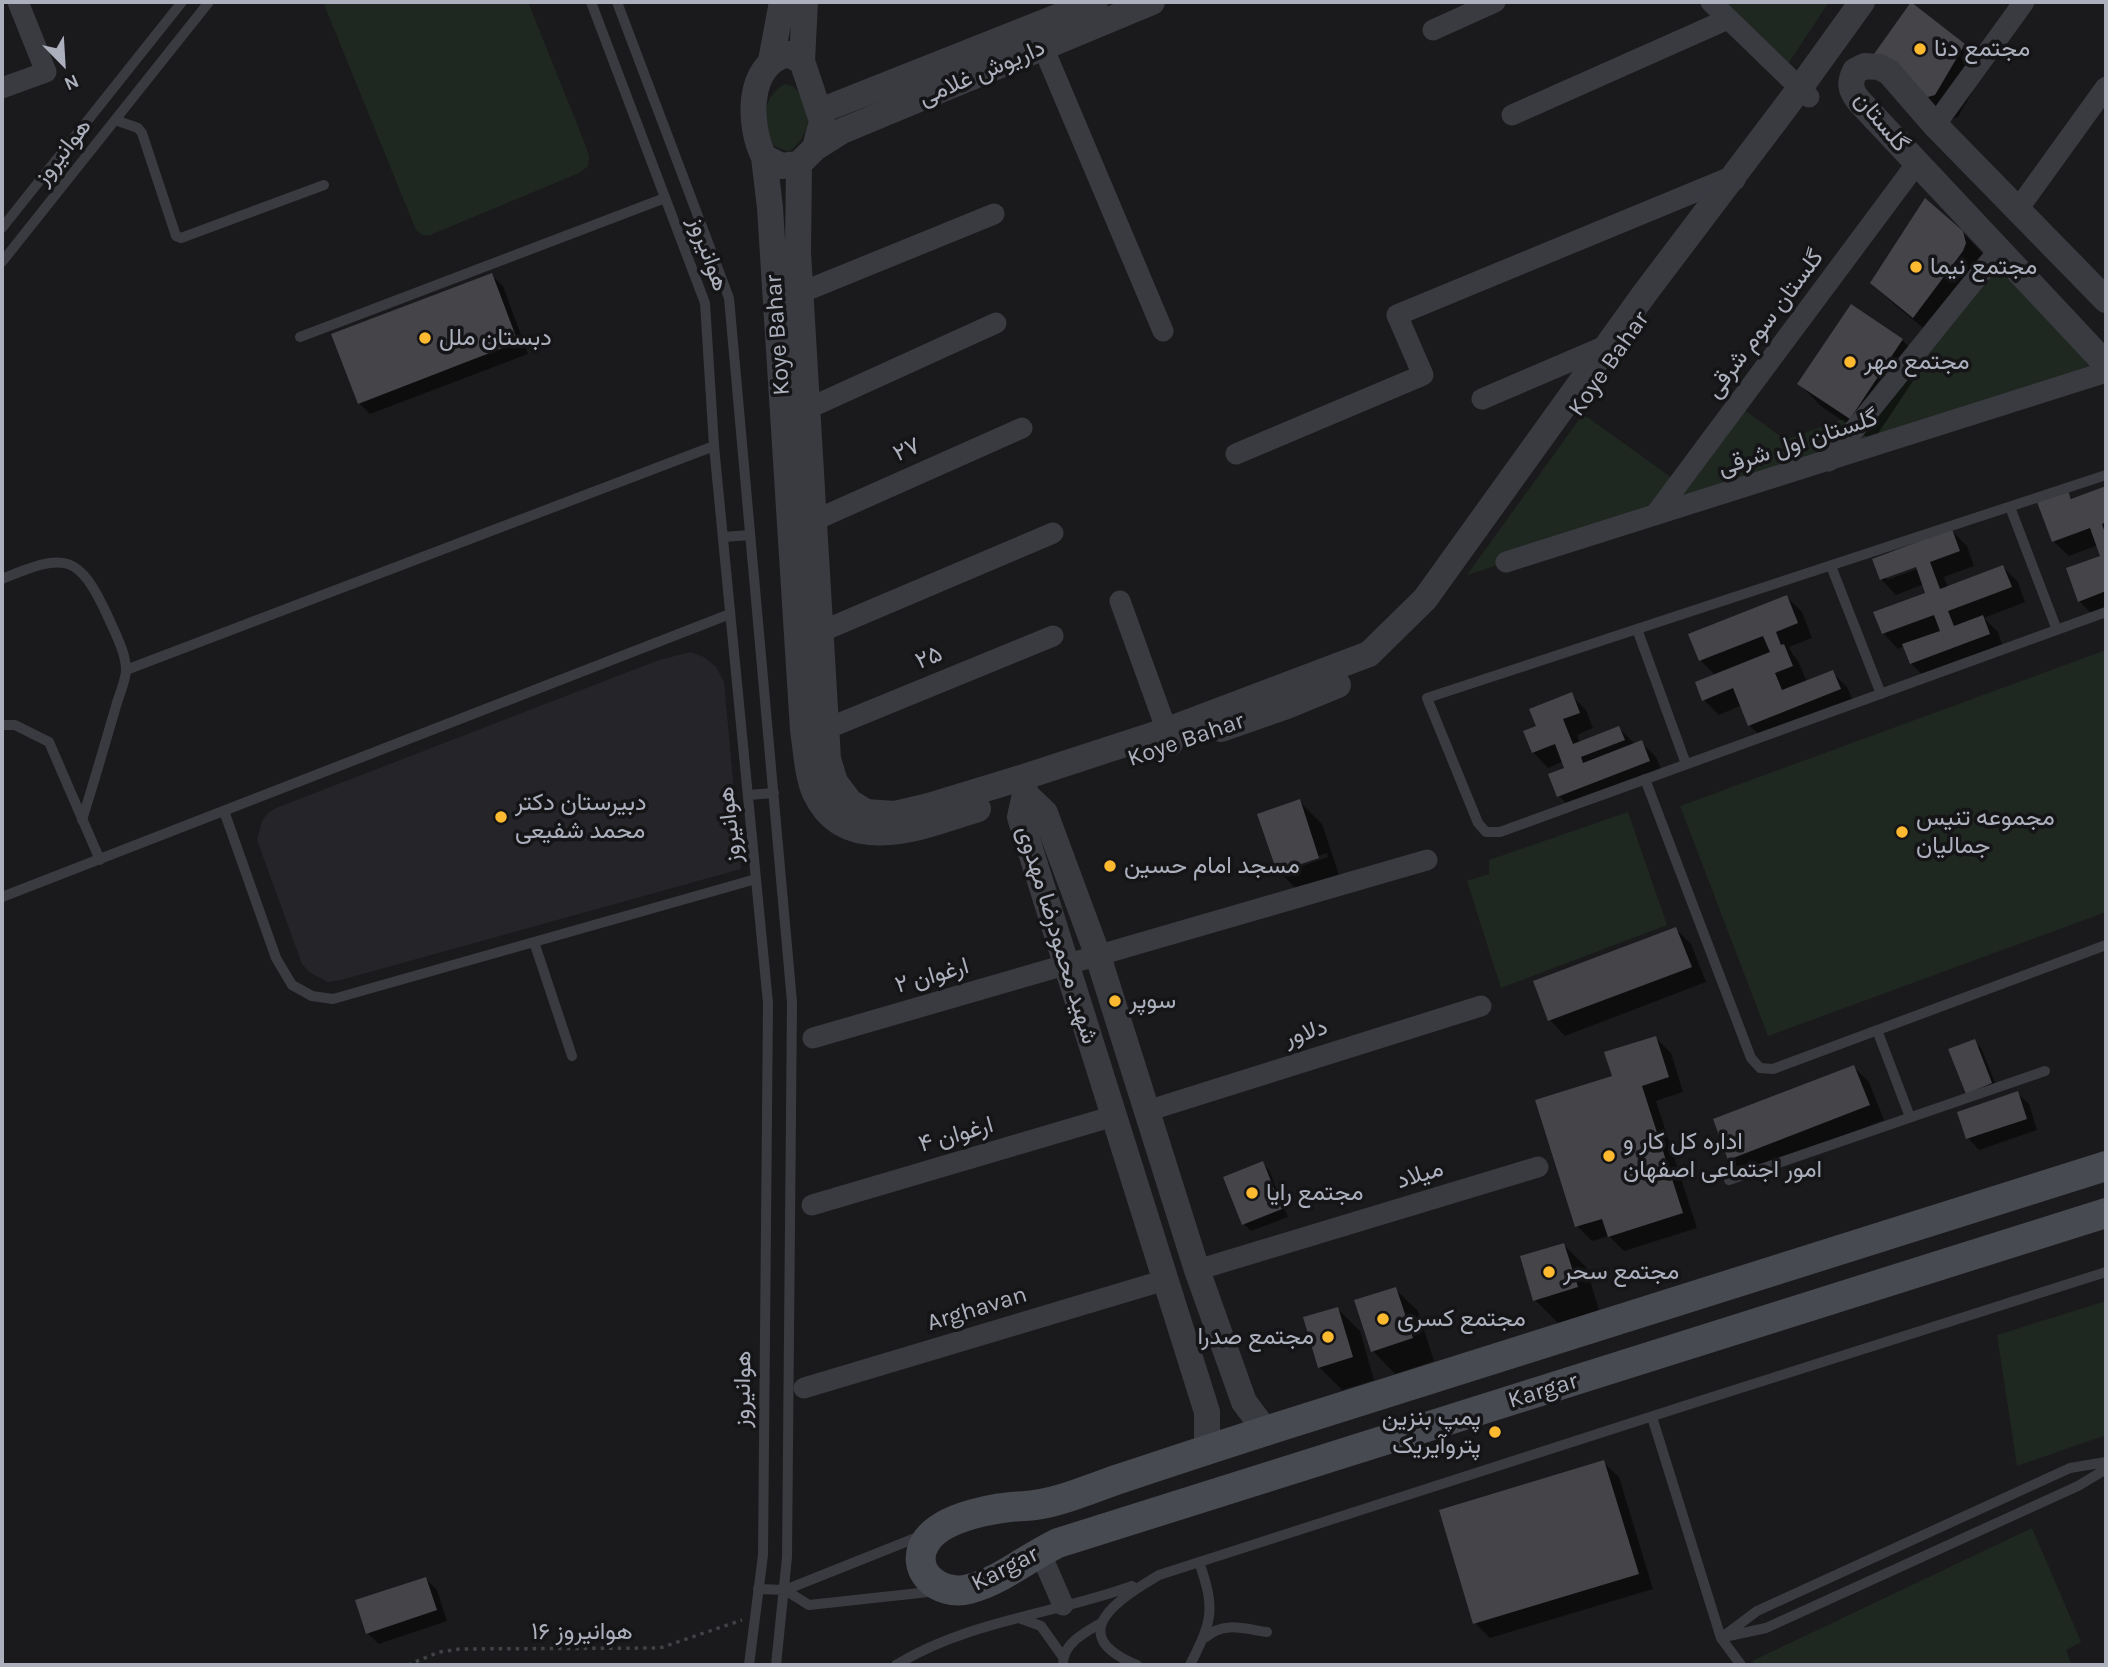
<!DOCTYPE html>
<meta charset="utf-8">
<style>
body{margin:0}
#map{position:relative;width:2108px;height:1667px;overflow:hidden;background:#1a1a1c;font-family:Karla,sans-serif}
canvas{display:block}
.frame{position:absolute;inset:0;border:4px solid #abb0bc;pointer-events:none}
.north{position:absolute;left:28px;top:28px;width:70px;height:70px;-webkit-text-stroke:5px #151417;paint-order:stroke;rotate:156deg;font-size:19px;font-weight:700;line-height:28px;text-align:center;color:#abb0bc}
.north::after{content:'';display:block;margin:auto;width:24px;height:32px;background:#abb0bc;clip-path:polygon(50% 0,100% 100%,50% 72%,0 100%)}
</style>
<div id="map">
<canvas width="2108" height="1667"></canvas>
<div class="frame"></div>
<div class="north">N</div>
</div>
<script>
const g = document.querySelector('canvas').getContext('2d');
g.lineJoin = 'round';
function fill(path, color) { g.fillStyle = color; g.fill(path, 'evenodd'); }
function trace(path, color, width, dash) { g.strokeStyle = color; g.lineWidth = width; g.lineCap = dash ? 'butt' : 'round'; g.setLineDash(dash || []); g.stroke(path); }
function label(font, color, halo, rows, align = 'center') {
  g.font = font + ' Karla,Vazirmatn,sans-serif'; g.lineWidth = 7; g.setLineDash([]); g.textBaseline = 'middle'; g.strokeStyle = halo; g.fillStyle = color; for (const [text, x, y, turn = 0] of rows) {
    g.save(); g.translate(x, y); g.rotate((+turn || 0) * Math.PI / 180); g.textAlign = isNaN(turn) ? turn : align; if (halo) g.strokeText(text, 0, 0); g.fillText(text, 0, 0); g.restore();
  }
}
fill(new Path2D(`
 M690 652 704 657 716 667 724 682 741 869 341 980 328 982 309 972 302 964 257 840 262 821 268 813 276 808 659 660Z`), '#252529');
fill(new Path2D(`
 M323 2H528L585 144 589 156 588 166 579 173 430 235H422L416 230 412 220Z
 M1720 2H1829L1786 67Z
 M785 84C796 86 801 93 805 102 813 122 805 139 789 152L774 146C762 124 761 97 785 84Z
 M1999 250 2106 364 1655 515 1467 575 1583 414 1679 483 1737 404 1785 440 1843 419 1853 422Z
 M2106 650V912L1768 1036 1680 806Z
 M1628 812 1667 925 1501 988 1467 881 1489 874V860Z
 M2106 1301V1435L2017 1466 1997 1335Z
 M2032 1528 2081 1642 2066 1650 2072 1665H1755L1752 1661Z`), '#1f2820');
fill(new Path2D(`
 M1964 45 1986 68 1958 117 1946 121 1899 76Z
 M1962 232 1985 256 1937 339 1895 305 1872 283Z
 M491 275 503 286 528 354 370 414 359 403Z
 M1902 340 1925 363 1873 441 1822 407 1799 384Z
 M2106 488V611L2094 616 2079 601 2102 557 2098 545 2069 556 2053 541 2067 493 2074 500Z
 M1952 531 1967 546 1974 566 1944 577 1948 588 2003 567 2018 582 2025 602 1984 618 1998 632 2004 650 1926 679 1911 663 1905 646 1898 649 1883 633 1928 594 1924 584 1896 595 1881 579ZM1924 562 1925 566 1887 580V576Z
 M1787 597 1802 612 1812 638 1789 647 1793 655 1798 661 1807 682 1832 672 1847 687 1855 705 1765 740 1749 725 1742 705 1719 715 1704 700 1716 676 1700 660Z
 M1571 695 1586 710 1593 728 1577 735 1580 743 1619 728 1635 744 1641 742 1656 757 1664 776 1574 811 1559 796 1566 769 1564 761 1548 768 1533 752 1538 727Z
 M1299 801 1322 824 1341 881 1301 894 1279 871ZM1327 853 1328 857 1290 870V866Z
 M1676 929 1691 944 1706 982 1565 1036 1550 1020 1535 982Z
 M1656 1038 1671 1053 1683 1092 1656 1101 1697 1228 1624 1251 1609 1236 1592 1241 1577 1226 1614 1077Z
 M1974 1041 1981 1048 1998 1090 1974 1100Z
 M1854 1067 1869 1082 1884 1120 1745 1174 1730 1159Z
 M2017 1093 2029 1104 2037 1130 1979 1150 1968 1138Z
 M1262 1163 1269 1170 1288 1217 1251 1231 1244 1224Z
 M1564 1245 1586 1267 1599 1310 1558 1323 1535 1300Z
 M1395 1289 1418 1311 1434 1361 1395 1374 1373 1351Z
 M1337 1308 1360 1331 1374 1380 1342 1390 1319 1367Z
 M1603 1462 1619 1477 1653 1589 1490 1638 1475 1623Z
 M426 1579 437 1590 447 1621 379 1644 367 1633Z`), '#0007');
fill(new Path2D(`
 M1911 2 1965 44 1935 95 1921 99 1874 54Z
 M1925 198 1963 231 1966 243 1963 251 1913 318 1870 283Z
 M492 273 518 342 358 404 331 334Z
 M1851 304 1903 339 1850 419 1797 384Z
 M2106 486V522L2102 524 2106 536V591L2078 602 2066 568 2100 556 2090 528 2052 542 2037 502 2068 491 2071 499Z
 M1952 529 1960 551 1930 562 1940 589 2003 565 2012 587 1948 611 1954 626 1983 615 1990 634 1910 664 1902 644 1940 631 1934 615 1882 634 1873 612 1925 593 1916 567 1880 580 1872 559Z
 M1787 595 1798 623 1776 632 1781 645 1784 644 1793 666 1775 673 1782 690 1833 670 1841 689 1748 726 1733 688 1702 701 1695 682 1770 652 1763 636 1699 661 1688 634Z
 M1572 692 1580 713 1563 719 1573 744 1619 726 1625 740 1581 757 1583 763 1642 740 1650 761 1557 797 1548 774 1564 768 1555 744 1532 753 1523 731 1536 726 1529 709Z
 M1300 799 1319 858 1277 872 1257 814Z
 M1676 927 1692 967 1548 1021 1533 981Z
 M1656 1036 1669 1077 1642 1086 1683 1213 1608 1237 1602 1219 1575 1227 1535 1100 1612 1076 1604 1052Z
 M1975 1039 1992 1083 1966 1094 1948 1049Z
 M1854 1065 1870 1105 1728 1160 1713 1119Z
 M2018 1091 2027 1119 1966 1139 1957 1112Z
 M1263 1161 1282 1209 1242 1225 1223 1177Z
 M1564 1243 1578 1287 1533 1301 1520 1256Z
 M1396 1287 1413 1338 1371 1352 1354 1300Z
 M1338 1307 1353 1357 1318 1368 1303 1317Z
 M1604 1460 1639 1574 1473 1624 1439 1510Z
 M426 1577 437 1610 366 1634 355 1600Z`), '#444449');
trace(new Path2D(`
 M408 1665 439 1652 460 1649 660 1648 742 1620`), '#404248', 3.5, [3.5, 5]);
trace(new Path2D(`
 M591 2 705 303 714 446 768 1003 763 1555 749 1665
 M617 2 729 298 792 1002 787 1557 776 1665
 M115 120 138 128 142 133 176 236 181 238 324 185
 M2 228 182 2
 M2 262 209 2
 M300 337 665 198
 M2106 475 1427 698 1478 823 1486 832H1500L2106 612
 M2010 507 2057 630
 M724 537 750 535
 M1831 566 1881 694
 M2 579C66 552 79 553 109 619 115 633 126 653 126 670 126 680 119 695 116 706 105 744 94 782 82 820
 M1637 629 1686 764
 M126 670 714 446
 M2 725H15L49 742 100 860
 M1645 779 1751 1058 1760 1068 1773 1069 2106 945
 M748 795 774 793
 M224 811 276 958 292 985 312 996 333 999 756 879
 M2 897 730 614
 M534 942 572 1056
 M1877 1030 1910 1117
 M1729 1180 2045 1071
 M1652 1417 1721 1638 1741 1665
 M758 1589 785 1590 923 1535
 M785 1590 809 1605 938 1591
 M1019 1618 1041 1626 1063 1657
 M1206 1637C1224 1621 1245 1629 1267 1632
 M1724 1637 1766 1628 2078 1486 2106 1469
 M1721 1638 1757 1611 2070 1468 2106 1462
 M896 1665C967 1621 1055 1614 1132 1586
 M1063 1665C1062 1644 1084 1633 1101 1623
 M1137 1665C1062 1634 1119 1599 1159 1575L1684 1406 2106 1272
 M1190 1665C1212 1621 1216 1610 1199 1562`), '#3a3b41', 10);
trace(new Path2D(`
 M1711 2 1809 97
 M1433 30 1495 2
 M1043 47 1163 331
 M2 88 46 72 18 2
 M1512 115 1728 19
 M1935 125 2024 2
 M2018 209 2106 87
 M800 293 994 214
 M1482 399 1608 345
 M807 409 996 323
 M1236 454 1423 375 1397 315 1731 177 1735 180
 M1829 461 1999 250
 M1655 515 1917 163
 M813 521 1022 428
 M1506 562 2106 372
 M1120 601 1172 745
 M820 632 1053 533
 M826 729 1053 636
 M813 1038 1427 860
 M1147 1111 1481 1006
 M812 1205 1114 1116
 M1197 1270 1538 1167
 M804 1388 1165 1280
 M1040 1552 1063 1605`), '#3a3b41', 21);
trace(new Path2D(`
 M771 61 782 2
 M802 61 805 2
 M820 111 1095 2
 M815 148 842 131 1152 2
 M764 157 770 208 803 730C806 749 807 775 815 793 846 860 927 825 978 809
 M799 164 781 166 764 157C748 126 746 64 788 54L802 61 822 121 815 148 799 164 798 253 828 759 835 782 850 802 866 812 895 814 929 806 1024 777 1168 730 1369 654 1425 599 1645 293 1800 88 1862 2
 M2106 300 1935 125 1889 72 1879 67 1865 66 1855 71C1849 83 1850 90 1859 101L2106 364
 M1221 729 1287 706 1338 685
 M1024 777 1025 794 1020 817 1207 1412V1450
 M1025 794 1045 813 1098 956 1197 1270 1244 1402 1265 1430`), '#3a3b41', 26);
trace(new Path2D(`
 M2106 1166C1842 1249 1577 1333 1313 1416 1249 1436 1185 1457 1122 1478 1091 1488 1058 1504 1025 1506 997 1507 944 1516 927 1540 907 1569 938 1597 969 1589 1001 1581 1028 1557 1058 1543L2106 1213`), '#484a52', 30);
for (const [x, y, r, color] of [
 [1920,49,7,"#fdba31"],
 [1916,267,7,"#fdba31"],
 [425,338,7,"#fdba31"],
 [1850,362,7,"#fdba31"],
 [501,817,7,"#fdba31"],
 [1902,832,7,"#fdba31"],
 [1110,866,7,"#fdba31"],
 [1115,1001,7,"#fdba31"],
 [1609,1156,7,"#fdba31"],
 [1252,1193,7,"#fdba31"],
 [1549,1272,7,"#fdba31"],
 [1383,1319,7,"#fdba31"],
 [1328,1337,7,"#fdba31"],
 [1495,1432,7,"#fdba31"]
]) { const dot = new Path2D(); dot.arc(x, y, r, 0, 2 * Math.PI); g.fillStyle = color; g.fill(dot); trace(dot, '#151417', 2.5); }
label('24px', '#abb0bc', '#151417', [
 ["مجتمع دنا",1934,49],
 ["مجتمع نیما",1930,267],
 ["دبستان ملل",439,338],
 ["مجتمع مهر",1864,362],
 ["دبیرستان دکتر",515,803],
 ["محمد شفیعی",515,831],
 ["مجموعه تنیس",1916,818],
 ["جمالیان",1916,846],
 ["مسجد امام حسین",1124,866],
 ["سوپر",1129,1001],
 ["اداره کل کار و",1623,1142],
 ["امور اجتماعی اصفهان",1623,1170],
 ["مجتمع رایا",1266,1193],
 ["مجتمع سحر",1563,1272],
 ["مجتمع کسری",1397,1319],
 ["مجتمع صدرا",1314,1337,"right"],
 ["پمپ بنزین",1481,1418,"right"],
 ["پتروآیریک",1481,1446,"right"]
], 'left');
label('24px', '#abb0bc', '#151417', [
 ["داریوش غلامی",982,73,-23],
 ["گلستان",1881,122,50],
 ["هوانیروز",63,152,-52],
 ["هوانیروز",708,254,70],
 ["گلستان سوم شرقی",1765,324,-53],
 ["Koye Bahar",778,335,-94],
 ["Koye Bahar",1609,364,-55],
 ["گلستان اول شرقی",1798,443,-18],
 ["۲۷",907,450,-24],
 ["۲۵",929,658,-22],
 ["Koye Bahar",1186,740,-19],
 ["هوانیروز",730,825,-96],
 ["شهید محمودرضا مهدوی",1057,935,73],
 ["ارغوان ۲",932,976,-16],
 ["دلاور",1306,1033,-17],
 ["ارغوان ۴",956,1135,-16],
 ["میلاد",1420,1175,-17],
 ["Arghavan",977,1309,-17],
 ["هوانیروز",743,1389,-89],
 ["Kargar",1543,1391,-17],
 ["Kargar",1005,1569,-27],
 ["هوانیروز ۱۶",582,1632]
]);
</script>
